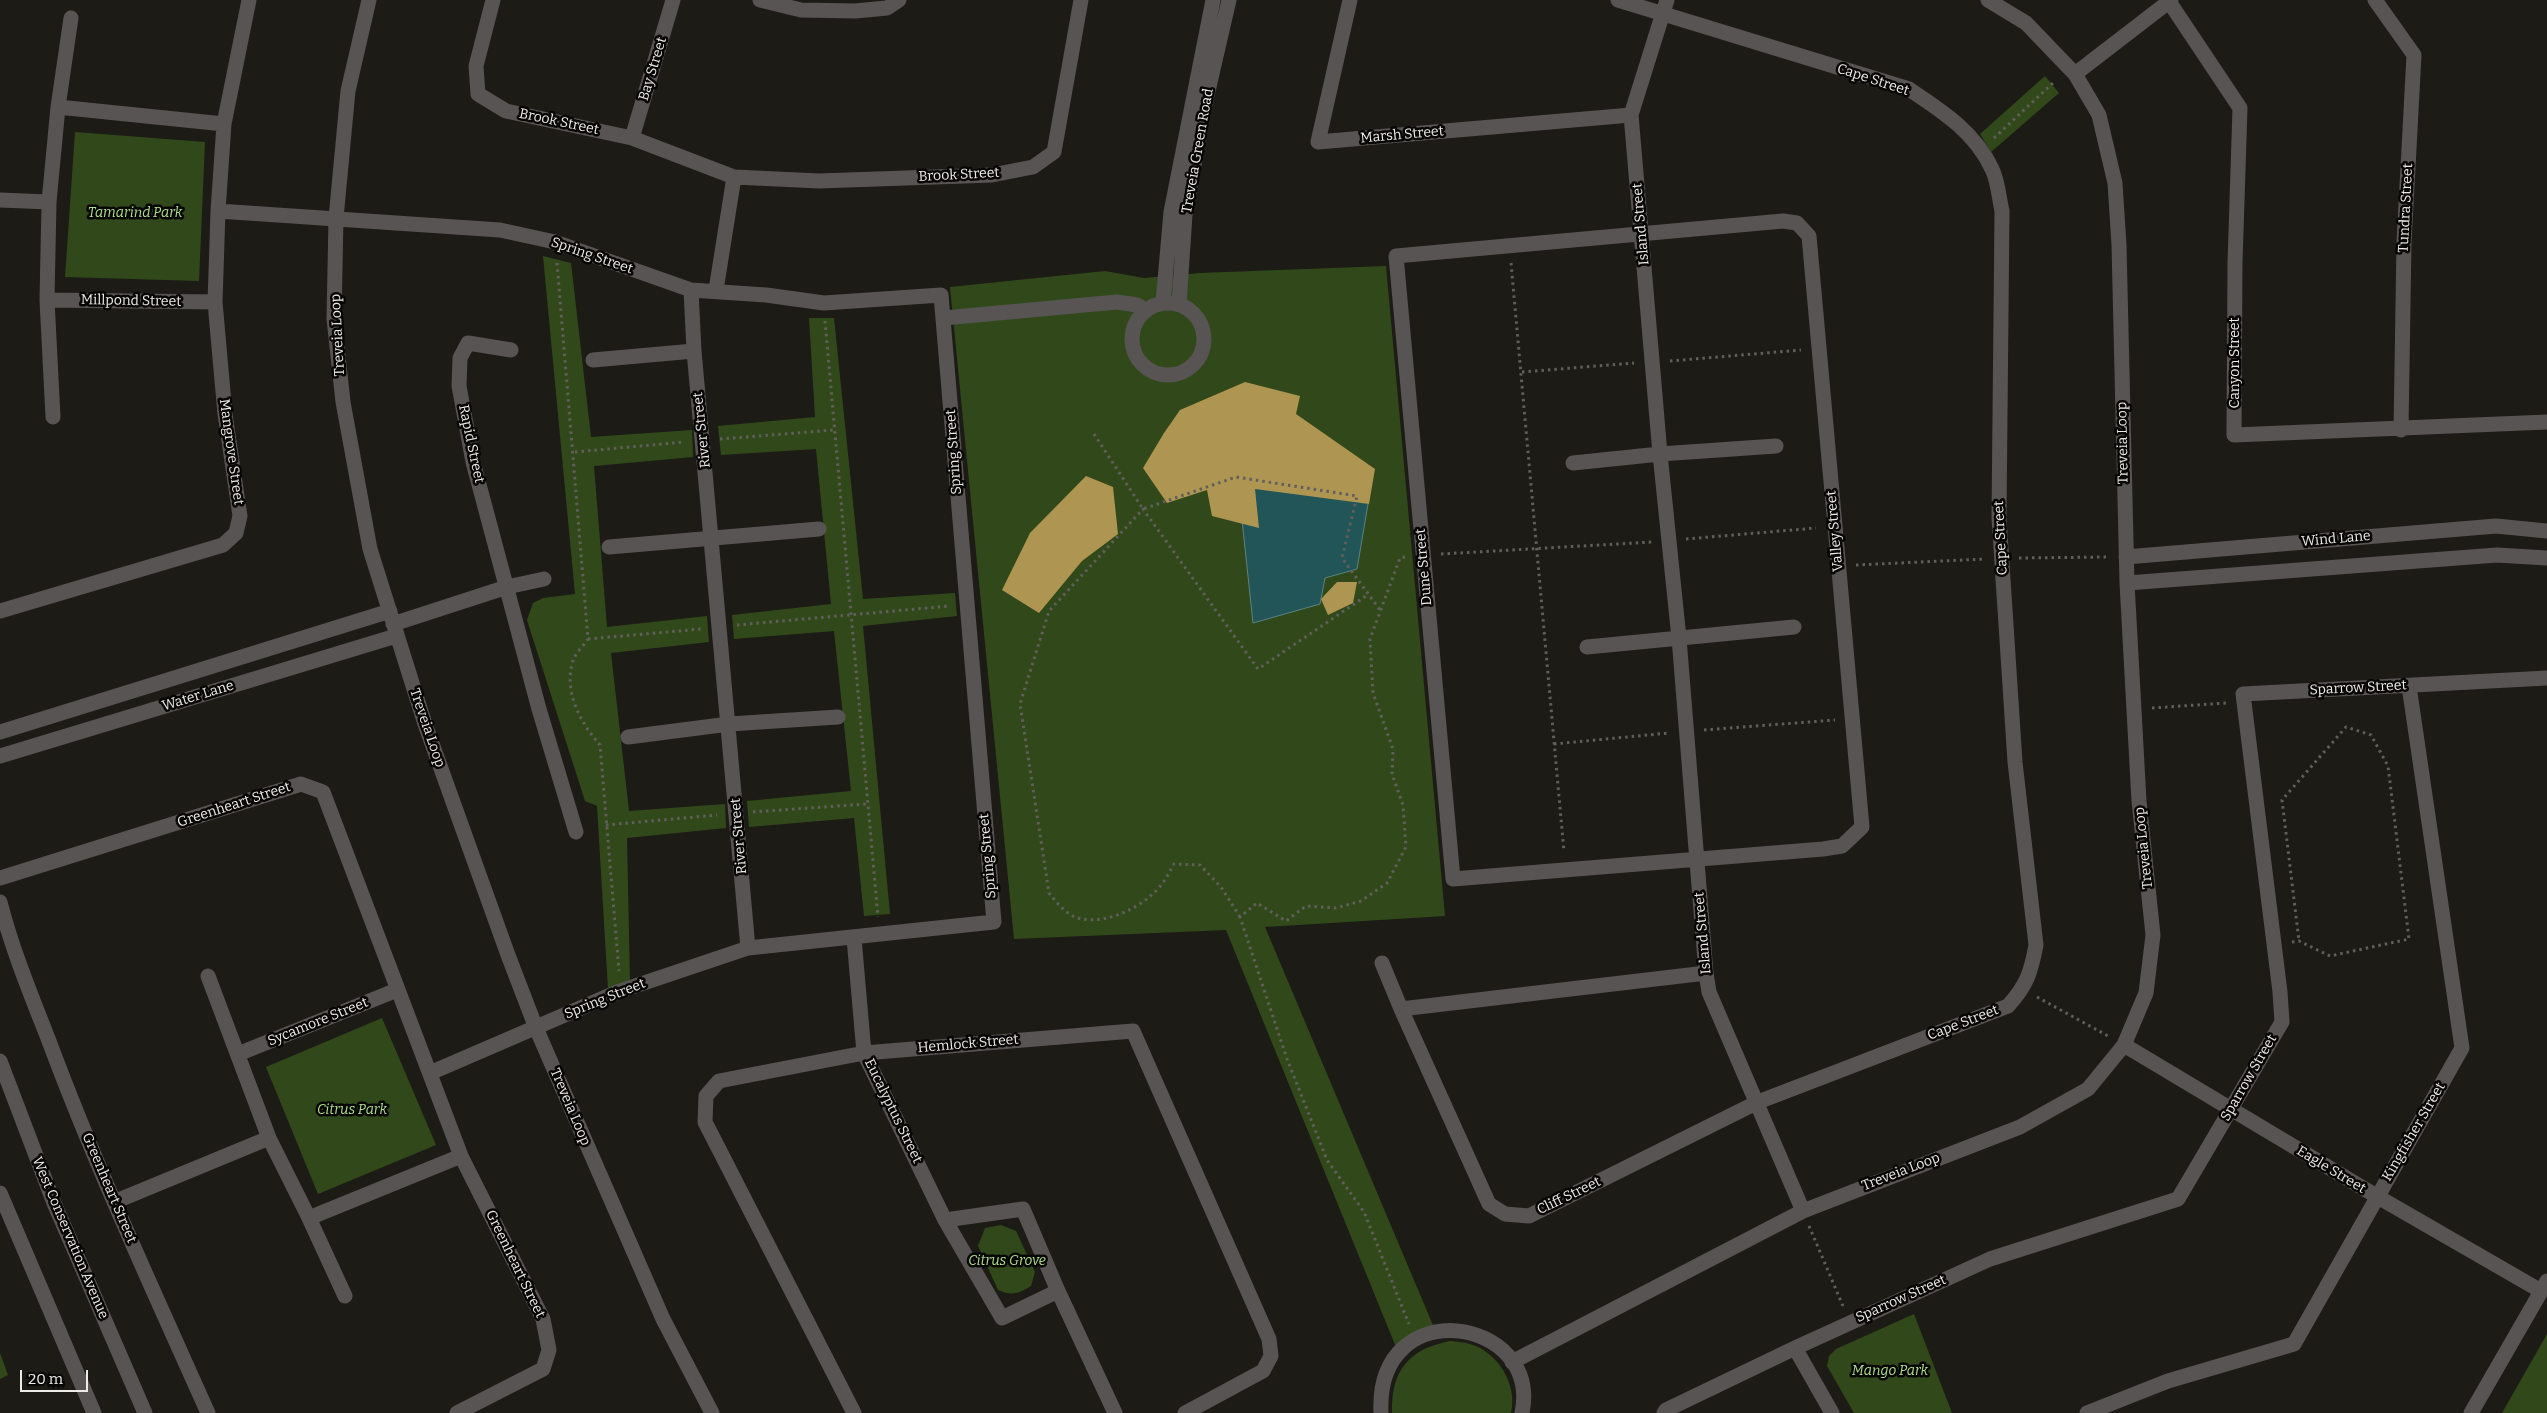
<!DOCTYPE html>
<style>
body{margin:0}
#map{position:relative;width:2547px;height:1413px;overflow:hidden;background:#1d1b16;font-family:Bitter,serif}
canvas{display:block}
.scale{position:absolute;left:20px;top:1370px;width:68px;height:22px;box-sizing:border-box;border:2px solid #edebe7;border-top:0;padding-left:6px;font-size:15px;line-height:18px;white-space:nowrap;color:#edebe7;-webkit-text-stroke:4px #070605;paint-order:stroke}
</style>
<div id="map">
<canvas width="2547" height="1413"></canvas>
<div class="scale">20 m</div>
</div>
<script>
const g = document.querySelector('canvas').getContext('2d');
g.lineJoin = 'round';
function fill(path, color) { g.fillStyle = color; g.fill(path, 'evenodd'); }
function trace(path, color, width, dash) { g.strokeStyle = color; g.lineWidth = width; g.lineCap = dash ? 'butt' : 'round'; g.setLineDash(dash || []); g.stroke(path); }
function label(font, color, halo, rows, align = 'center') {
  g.font = font + ' Bitter,serif'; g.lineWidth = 5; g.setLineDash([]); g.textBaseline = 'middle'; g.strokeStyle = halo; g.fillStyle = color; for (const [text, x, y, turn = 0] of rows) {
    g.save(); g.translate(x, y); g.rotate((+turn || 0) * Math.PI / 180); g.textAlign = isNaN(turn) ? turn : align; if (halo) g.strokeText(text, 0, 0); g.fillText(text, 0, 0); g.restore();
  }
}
fill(new Path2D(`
 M2045 76 2059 93 1991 152 1980 134Z
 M75 132 205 142 199 281 65 277Z
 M543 256 571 263 591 437 692 430 693 457 594 466 607 627 707 616 709 642 611 653 629 811 725 804 726 828 627 838 630 982 608 989 597 806 585 801 527 620 533 603 543 598 575 594Z
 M1386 266 1445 916 1265 927 1435 1330 1398 1352 1226 930 1014 939 950 287 1105 271 1144 278 1200 273Z
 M809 318H834L863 599 955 593 957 616 863 626 890 914 864 916 854 818 749 827 747 801 851 791 834 631 734 639 732 615 831 604 816 449 721 455 718 426 815 417Z
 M382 1018 436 1145 318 1194 266 1067Z
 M1001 1225 1016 1231 1035 1272 1031 1286C1018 1294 1012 1296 998 1290L978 1246 985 1228Z
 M1914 1314 1952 1413H1854L1827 1366 1829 1356 1836 1349Z
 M2547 1334V1413H2502Z
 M1450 1341C1457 1342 1464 1342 1470 1344 1498 1352 1518 1385 1511 1413H1392C1391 1370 1409 1349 1450 1341Z
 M0 1353 8 1375 0 1379Z`), '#31491a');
const water = new Path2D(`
 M1251 476 1370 492 1357 569 1325 578 1320 604 1253 623 1242 520Z`);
fill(water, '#215557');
trace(water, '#5e8282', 1);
fill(new Path2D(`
 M1245 382 1300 396 1296 414 1375 469 1369 504 1255 489 1259 528 1212 516 1207 490 1167 503 1143 468 1164 433 1180 410Z
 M1086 476 1113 487 1118 534 1082 561 1039 613 1002 590 1030 533Z
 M1337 582H1357L1353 603 1328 615 1321 599Z`), '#af9552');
trace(new Path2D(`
 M1994 138 2055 81
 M557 263 588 639C584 645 577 652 574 658 562 690 580 722 600 745L619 971
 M1511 263 1564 852
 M825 321 878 917
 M1670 361 1801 350
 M1522 372 1634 363
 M1094 434 1143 509 1236 477 1357 496 1342 558 1380 610
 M720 439 834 430
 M575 452 684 442
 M1686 539 1816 528
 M1441 554 1652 542
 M1405 557 1400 558 1370 639 1373 693 1393 749 1392 774 1403 805 1406 847 1387 883 1361 901 1336 908 1306 906 1286 921 1257 903 1240 917 1287 1059 1327 1160 1364 1212 1409 1324
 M2019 558 2107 557
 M1856 565 1985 559
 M737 625 950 606
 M588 639 701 629
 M2152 708 2226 703
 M1704 730 1835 720
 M1554 744 1668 733
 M753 812 866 804
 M606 825 717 815
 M1240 917 1221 887 1200 865 1174 864C1170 870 1167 878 1162 884 1146 905 1110 924 1082 919 1068 917 1058 904 1049 893L1020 704 1049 611 1143 509 1258 669 1369 594
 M2292 942 2299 941 2330 956 2409 939 2388 766 2371 735 2346 727 2282 800 2299 941
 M2037 997 2108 1036
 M1809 1226 1843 1306`), '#615f5b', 3, [2.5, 4]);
trace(new Path2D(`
 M369 0 348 91 336 218 334 319 343 402 370 549 425 724 508 955 536 1028 663 1319 712 1413
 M493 0 476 66 478 94 506 111 632 138 734 177 819 181 992 175 1033 167 1054 152 1081 0
 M760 0 801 10 855 11 887 8 899 0
 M1350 0 1318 142 1631 115
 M1618 0 1909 89C1942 111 1975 132 1992 169 1998 181 1999 198 2002 211L1999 518 2015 762 2036 945C2031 972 2027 985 2008 1006L1758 1102 1529 1216 1505 1214 1489 1204 1401 1009 1706 973
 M1667 0 1631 115 1660 454 1679 638 1706 973 1709 992 1803 1211
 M2168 0 2240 108 2235 263 2234 435 2547 422
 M2375 0 2414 55 2404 242 2401 430
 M2075 74 2171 0
 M58 107 224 124
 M632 138 673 0
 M0 200 49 202
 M218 211 500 230 555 242 691 290 766 295 824 303 941 295 994 922 748 948 620 991 430 1073
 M1783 221 1797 223 1809 236 1862 827 1842 846 1823 849 1453 879 1396 256Z
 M691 290 694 351 748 948
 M716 290 734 177
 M47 300 49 202 58 107 71 18
 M1163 303 1171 212 1213 0
 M1132 339a36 36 0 1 1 72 0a36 36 0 1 1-72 0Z
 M1179 304 1185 215 1205 104 1229 0
 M944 318 1117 302 1137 305 1146 310
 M511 350 468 343 460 358 459 386 473 462 539 709 576 832
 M593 360 694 351
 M53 417 47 300 215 302
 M1573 463 1660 454 1776 446
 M609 547 819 529
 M2126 557 2496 526 2547 531
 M2127 583 2497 555 2547 558
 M0 611 223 545 236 533 240 516 225 414 215 302 218 211 224 124 249 0
 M393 624 507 587 544 579
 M1587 647 1794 627
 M0 732 390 611
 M628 737 729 724 838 717
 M0 756 396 636
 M0 878 301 784 323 792 461 1156 543 1319 549 1350 543 1369 457 1413
 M0 902C12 949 31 995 49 1041 96 1167 153 1290 208 1413
 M854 938 864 1053 945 1220 1002 1318 1058 1291 1115 1413
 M1382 963 1401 1009
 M208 976 269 1138 309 1218 461 1156
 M2124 1045 2378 1197 2541 1291
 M238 1054 397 990
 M0 1061 54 1203 145 1413
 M0 1193 94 1413
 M114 1202 269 1138
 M309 1218 345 1296
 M945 1220 1023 1209 1058 1291
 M1795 1348 1832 1413
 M1512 1362 1803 1211 2020 1127 2088 1089 2124 1045 2146 993 2153 935 2139 801 2127 583 2119 245 2115 183 2099 115 2075 74 2026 23 1988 0
 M854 1413 705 1122 706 1096 719 1081 864 1053 1133 1031 1269 1339 1271 1356 1263 1371 1185 1413
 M1381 1413C1375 1291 1542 1316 1522 1413
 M1664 1413 1666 1410 1795 1348 1990 1259 2178 1199 2282 1022 2280 992 2243 694 2547 678
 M2087 1413 2168 1381 2294 1344 2462 1048 2409 686
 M2471 1413 2547 1281`), '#575453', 15);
label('14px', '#edebe7', '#070605', [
 ["Bay Street",653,69,-73],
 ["Cape Street",1873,80,18],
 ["Brook Street",559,122,12],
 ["Marsh Street",1402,135,-5],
 ["Treveia Green Road",1198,151,-80],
 ["Brook Street",959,175,-3],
 ["Tundra Street",2406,208,-87],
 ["Island Street",1641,224,-95],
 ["Spring Street",592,256,19],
 ["Millpond Street",131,301,1],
 ["Treveia Loop",338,335,-93],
 ["Canyon Street",2235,363,-90],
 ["River Street",702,430,-96],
 ["Treveia Loop",2123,443,-91],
 ["Rapid Street",471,444,78],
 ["Mangrove Street",231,452,82],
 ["Spring Street",954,452,-94],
 ["Valley Street",1835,531,-95],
 ["Cape Street",2001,538,-93],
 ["Wind Lane",2336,539,-5],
 ["Dune Street",1424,567,-95],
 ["Sparrow Street",2358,688,-3],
 ["Water Lane",198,696,-17],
 ["Treveia Loop",427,728,71],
 ["Greenheart Street",234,805,-18],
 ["River Street",739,836,-95],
 ["Treveia Loop",2144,848,-96],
 ["Spring Street",988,856,-95],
 ["Island Street",1703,933,-95],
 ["Spring Street",605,999,-22],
 ["Sycamore Street",318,1022,-22],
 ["Cape Street",1963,1023,-21],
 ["Hemlock Street",968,1044,-5],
 ["Sparrow Street",2249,1078,-60],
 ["Treveia Loop",570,1107,67],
 ["Eucalyptus Street",893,1111,64],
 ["Kingfisher Street",2414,1132,-60],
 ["Eagle Street",2331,1170,31],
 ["Treveia Loop",1901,1172,-21],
 ["Greenheart Street",109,1188,67],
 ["Cliff Street",1569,1196,-26],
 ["West Conservation Avenue",70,1238,67],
 ["Greenheart Street",515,1264,64],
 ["Sparrow Street",1901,1299,-24]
]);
label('italic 14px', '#b0df8a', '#070605', [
 ["Tamarind Park",135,213],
 ["Citrus Park",352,1110],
 ["Citrus Grove",1007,1261],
 ["Mango Park",1890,1371]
]);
</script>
